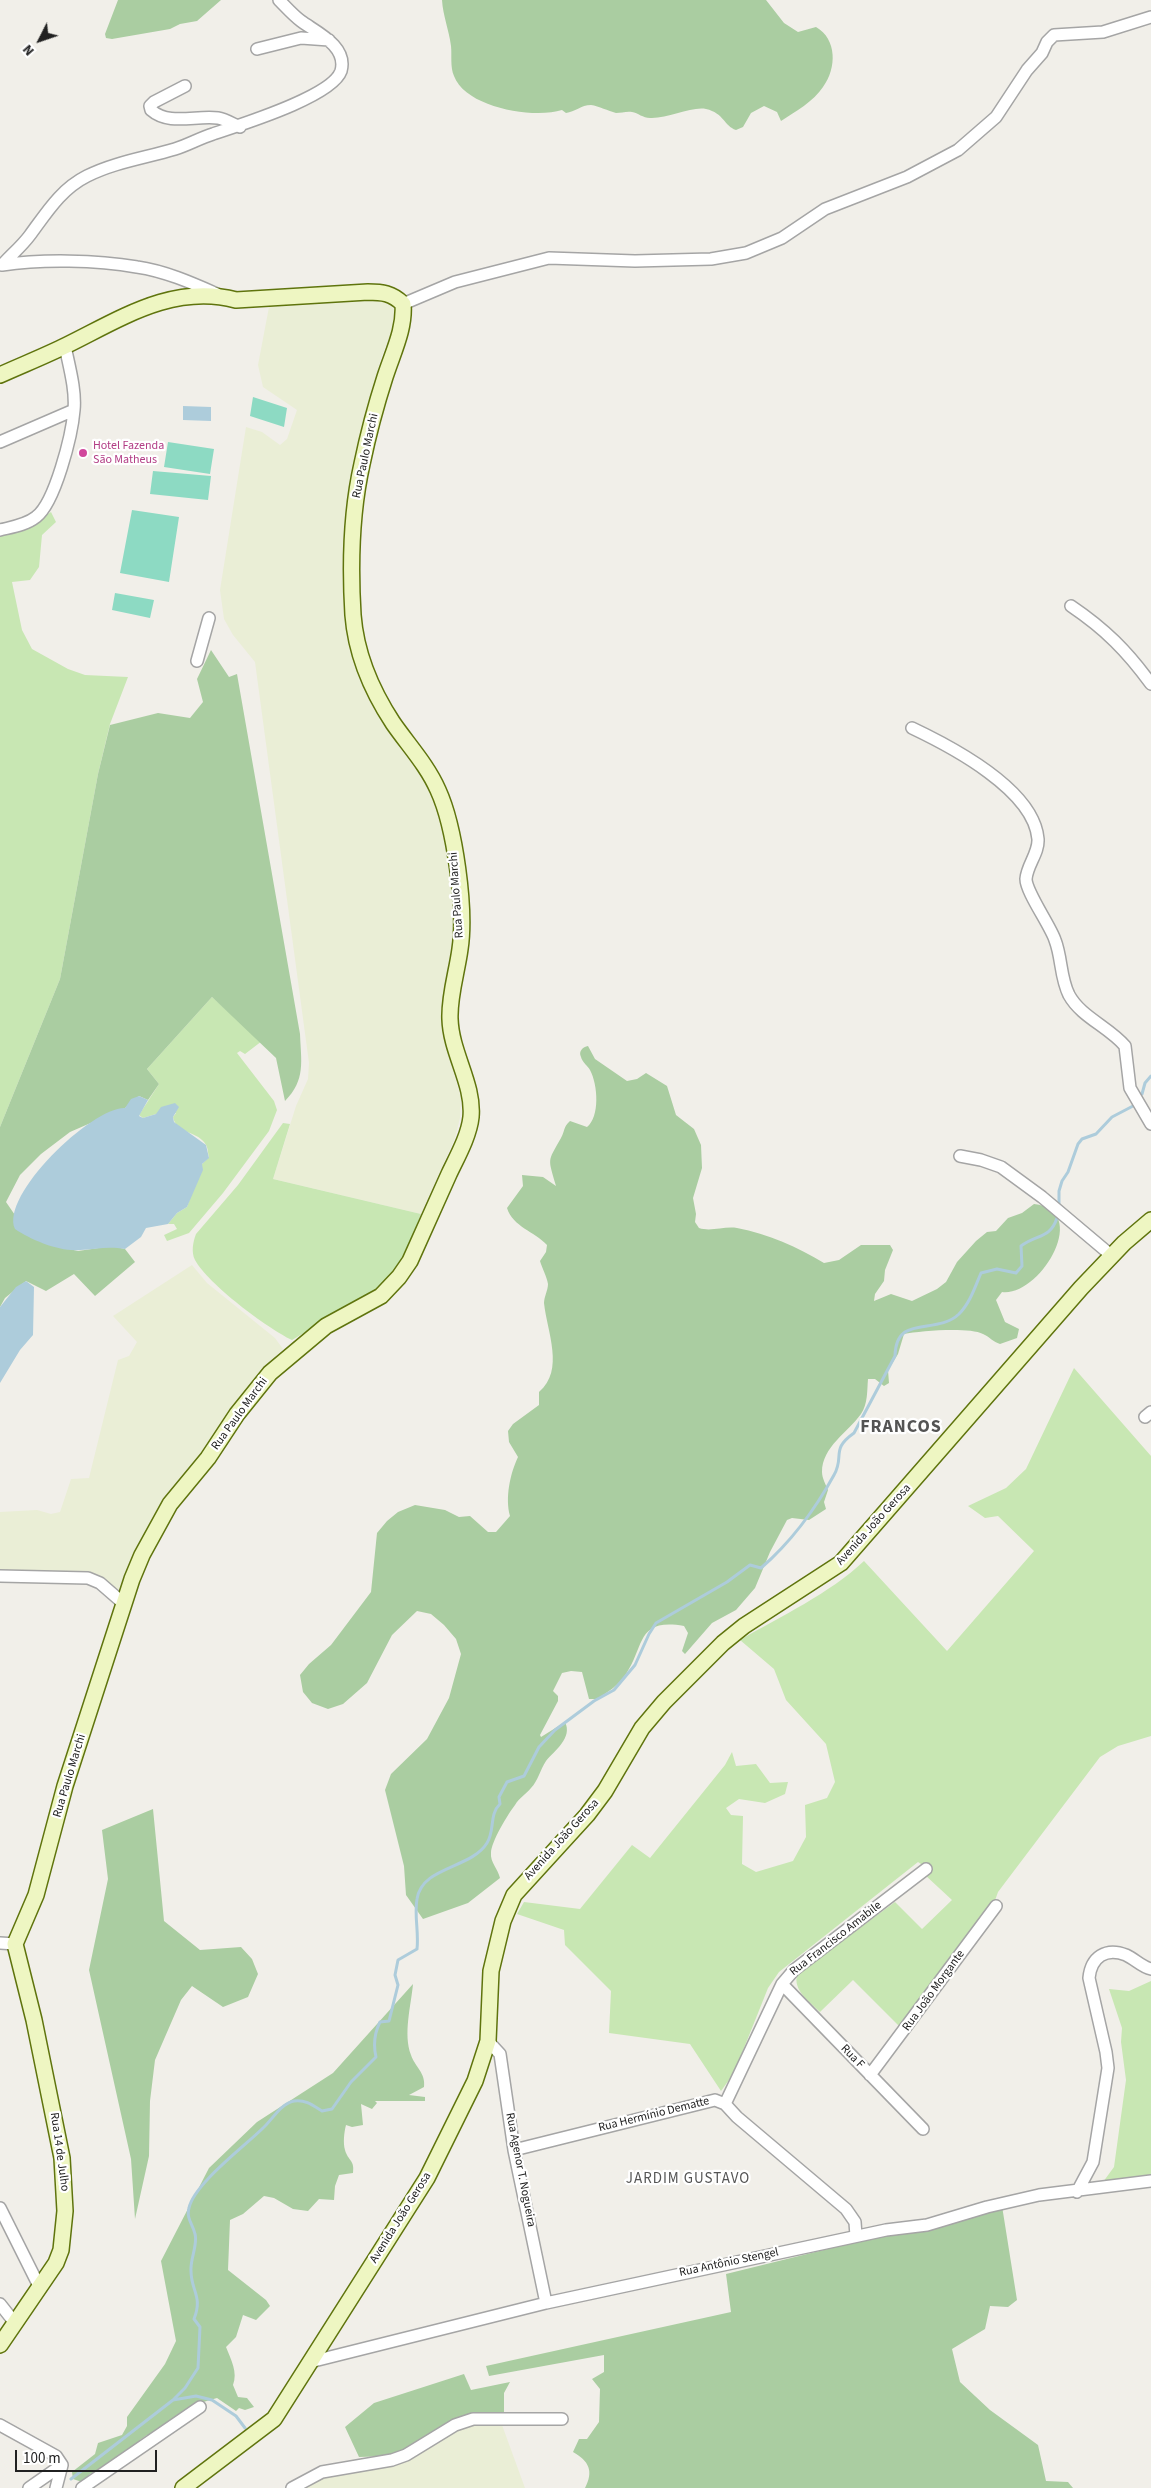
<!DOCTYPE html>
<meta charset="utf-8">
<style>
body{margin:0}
#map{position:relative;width:1151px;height:2488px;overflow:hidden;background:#f1efe9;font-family:"Source Sans 3",sans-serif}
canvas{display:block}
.north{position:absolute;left:15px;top:15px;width:50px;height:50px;-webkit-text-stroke:4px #fff;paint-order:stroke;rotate:229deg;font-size:14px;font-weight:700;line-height:20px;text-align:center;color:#212121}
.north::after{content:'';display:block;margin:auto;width:18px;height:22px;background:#212121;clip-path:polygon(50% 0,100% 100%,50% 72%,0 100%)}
.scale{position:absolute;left:15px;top:2450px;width:142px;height:22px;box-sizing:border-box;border:2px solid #212121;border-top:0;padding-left:6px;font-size:15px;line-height:18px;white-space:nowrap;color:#212121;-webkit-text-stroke:4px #fff;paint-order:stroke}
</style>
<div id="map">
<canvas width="1151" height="2488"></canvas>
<div class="north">N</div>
<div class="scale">100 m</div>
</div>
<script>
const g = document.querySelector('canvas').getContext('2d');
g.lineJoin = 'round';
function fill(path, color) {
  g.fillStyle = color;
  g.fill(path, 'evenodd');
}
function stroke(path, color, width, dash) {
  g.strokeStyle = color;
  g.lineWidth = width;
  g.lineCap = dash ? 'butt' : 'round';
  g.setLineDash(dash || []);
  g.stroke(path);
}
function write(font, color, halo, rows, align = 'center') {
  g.font = font + ' "Source Sans 3",sans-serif';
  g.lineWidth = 4.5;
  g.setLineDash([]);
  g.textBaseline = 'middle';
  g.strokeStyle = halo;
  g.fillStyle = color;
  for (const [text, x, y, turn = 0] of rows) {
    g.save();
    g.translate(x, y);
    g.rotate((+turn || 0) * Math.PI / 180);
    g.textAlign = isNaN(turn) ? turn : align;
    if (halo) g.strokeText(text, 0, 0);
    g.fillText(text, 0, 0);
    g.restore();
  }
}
fill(new Path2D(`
 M364,297L388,300L397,309V318L381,358L355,462L348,502L344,571L345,623L350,650L370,693L416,762L429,788L442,828L451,874L454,940L443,1011V1034L461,1098L460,1118L455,1138L421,1214L273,1179L296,1106L308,1079L309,1063L255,662L233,635L224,619L220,590L246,427L262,432L280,445L287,439L297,410L263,387L258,365L269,307Z
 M192,1265L207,1283L275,1338L283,1349L250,1383L150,1525L124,1585L118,1590L85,1572H0V1512L37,1510L51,1514L60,1512L71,1479L89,1478L118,1360L129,1356L137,1342L113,1316Z
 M471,2424L502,2425L525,2488H304L329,2475L388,2467L405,2461L453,2431Z`), '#eaeed6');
fill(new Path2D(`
 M51,512L56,522L42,535L39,567L30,580L12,582L22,630L32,649L68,669L85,675L128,677L110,724L98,774L60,979L0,1127V536L27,529Z
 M212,997L262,1041L245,1054L240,1051L237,1053L274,1101L277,1110L269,1131L223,1193L189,1233L167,1241L164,1235L177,1229L174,1224H168L177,1213L187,1207L202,1164L209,1157C208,1154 208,1148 206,1145C199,1131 176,1134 173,1117L176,1113L156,1114L143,1118L139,1115L159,1084L147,1069Z
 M283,1123L290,1124L273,1179L421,1214C410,1242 400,1268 377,1289L292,1340C267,1328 208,1284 195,1260C191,1252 193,1242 196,1234L238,1185Z
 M1074,1368L1151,1456V1736L1118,1746L1100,1757L998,1892L993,1906L900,2027L853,1980L820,2012C809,2001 793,1991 797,1974L895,1902L922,1929L952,1900L925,1875L930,1870L918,1862L779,1972L768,1988L734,2073L721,2091L690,2044L609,2033L611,1991L565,1945L564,1930L517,1914L524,1902L580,1909L632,1845L650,1858L725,1765L732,1752L736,1766L756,1764L770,1783L788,1782L785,1794L765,1803L739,1799L726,1808L731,1815L743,1816L742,1864L756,1872L793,1861L806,1837L805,1805L827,1798L835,1782L826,1744L786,1700L774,1669L740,1640C781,1616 829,1594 864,1561L947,1651L1034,1551L998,1516L985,1518L968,1506L1006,1488L1026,1469Z
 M1151,1981V2177L1103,2182L1114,2167L1126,2080L1121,2042L1122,2028L1109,1989L1129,1991Z`), '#c8e7b3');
fill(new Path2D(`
 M118,0H221L197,21L180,24L170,29L112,39L106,38L105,34Z
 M442,0H766L784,23L798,32L816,27C837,39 837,68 823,87C814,101 795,112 781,121L777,112L764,106L751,113L743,127L736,130C724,126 724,113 706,109C692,106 667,119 650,118C643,118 638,113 632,112C627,111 621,113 616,113C608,111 599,106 591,105C581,105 575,112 566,113L562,110C534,119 466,108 454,76C450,67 452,55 451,46C449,30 443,16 442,0Z
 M211,650L229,677L237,674L300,1034C301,1061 306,1080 285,1101L276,1058L212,997L147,1069L159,1084L148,1100L139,1096L125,1108L70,1132L41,1154L20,1175L6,1202L30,1237L56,1246L78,1251L112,1246L125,1249L135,1262L95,1296L74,1274L46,1291L26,1281L5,1298L0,1307V1127L60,979L98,774L110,725L158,713L190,718L203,702L197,679Z
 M588,1046L595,1059L627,1081L637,1079L646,1073L667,1086L676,1115L694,1129L701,1145L702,1168L693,1198L696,1214L695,1222L699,1228C711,1232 724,1226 737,1228C768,1234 798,1247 824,1263L839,1260L861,1245H890L893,1250L885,1270L884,1281L875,1294L874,1301L891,1294L912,1301L937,1289L946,1282L957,1262L976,1241L987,1232L996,1231L1008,1218L1022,1213L1034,1204C1092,1210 1040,1297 1002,1292L996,1300L1005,1322L1019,1329L1017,1338L1000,1344C993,1342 990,1337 983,1334C969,1327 920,1331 904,1334L898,1354L888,1370L889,1383L884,1386L875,1379H868C867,1390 868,1404 861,1414C848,1432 822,1447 822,1472C822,1478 826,1485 828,1490L824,1502L826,1509L809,1520L792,1518L787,1520L770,1552L755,1588L736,1610L712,1623L685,1654L682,1651L688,1633L684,1626C636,1618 645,1646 626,1674C620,1684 606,1694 596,1699H589L582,1672L571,1671L562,1673L553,1691L558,1696V1701L540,1735L541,1737L565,1722C573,1738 554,1751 546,1761C540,1770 538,1781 531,1788C526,1794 519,1798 515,1805C508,1814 491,1842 491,1853C490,1862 498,1869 500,1878L468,1903L423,1919L406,1895L404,1866L385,1790L391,1774L427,1739L449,1698L461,1654L456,1639L444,1625L431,1614L417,1611L392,1635L367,1683L343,1704L328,1709L312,1703L303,1692L300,1675L309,1664L331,1645L371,1592L377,1533L387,1521L398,1512L415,1505L445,1510L459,1517L470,1516L488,1532H496L510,1516C505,1498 510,1474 518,1457L509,1442L508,1431L513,1424L539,1405V1392C565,1370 547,1332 544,1303C544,1297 548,1290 548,1284C547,1277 542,1268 540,1261L546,1252L547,1245C534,1231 513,1227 507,1208L523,1186L522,1175L543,1177L556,1186C548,1157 547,1163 561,1138C565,1131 563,1127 570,1121L587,1127C600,1117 598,1085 590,1070C588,1066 582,1062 581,1057C578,1051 583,1047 588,1046Z
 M153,1809L164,1921L200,1950L241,1947L252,1959L258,1974L248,1997L223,2007L192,1986L181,2000L155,2060L150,2101L149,2156L135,2219L131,2159L89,1970L108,1879L102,1830Z
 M413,1984C411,2006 403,2034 411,2055C415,2067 426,2073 424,2087L409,2095L425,2097V2101H375L377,2103L372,2109L361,2104L363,2125L352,2127L346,2125C344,2133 343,2143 345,2150C348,2161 355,2160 353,2173L339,2175L335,2186L334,2200L319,2199L308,2211L293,2209L274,2198L264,2196L243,2214L230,2220L228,2270L266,2300L270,2306L256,2320L243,2315L236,2337L226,2347C231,2360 238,2372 233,2385L238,2397L247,2398L254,2407L245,2410L239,2408L236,2411L217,2398L200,2403L152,2436L147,2435L140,2440V2443L121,2458L112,2460L110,2464L90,2474L82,2482L73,2479L72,2472L95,2454L98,2443L122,2435L127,2426V2417L165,2364L176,2341L161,2261L209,2168L257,2122L333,2073Z
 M1002,2206L1017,2300L1008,2307L990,2306L985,2329L952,2349L960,2382L990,2410L1038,2445L1046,2481L1068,2482L1073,2488H585C594,2471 589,2461 573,2452L579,2439H587L599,2422L600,2389L592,2379L604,2372V2355L489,2376L486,2366L731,2312L726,2274Z
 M464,2374L471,2390L510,2382L504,2393V2415L473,2416L391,2456L359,2457L345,2427L374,2403Z`), '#aacda1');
fill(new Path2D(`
 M253,397L287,408L284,427L250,416Z
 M168,442L214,449L210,474L164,467Z
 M153,471L211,476L208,500L150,494Z
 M132,510L179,517L169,582L120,573Z
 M115,593L154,600L150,618L112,610Z`), '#8ddac3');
fill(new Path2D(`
 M183,406L211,407V421L183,420Z
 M139,1096L148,1100L139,1116L143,1118L156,1114L161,1107L175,1103L179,1107L173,1117L174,1122L206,1145L209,1158L202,1164L203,1170L187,1207L177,1213L168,1224L146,1228L141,1237L125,1249C109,1246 96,1249 80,1250C60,1252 31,1240 15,1229C0,1195 92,1107 125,1108L131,1099Z
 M26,1281L34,1287L33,1335L20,1350L0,1383V1307L16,1287Z`), '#adccdb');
stroke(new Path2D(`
 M1142,1094L1145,1083L1151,1076
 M1059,1205V1191L1062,1181L1068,1172L1078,1144L1082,1139L1096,1134L1112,1117L1133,1106
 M173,2400L185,2388L198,2368L200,2327L194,2319C203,2296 191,2291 191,2271C190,2259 198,2245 195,2234C193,2224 186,2219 189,2208C194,2184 245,2146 263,2128C273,2119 280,2104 294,2101C305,2099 314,2106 322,2111L332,2109L351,2082L376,2057C373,2044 374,2034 380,2022L389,2021L398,1985L395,1975L398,1960L417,1949C419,1932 414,1915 417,1899C422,1866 471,1869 487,1843C495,1831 489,1814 500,1804L499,1797L507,1782L524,1776L539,1747L555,1730L594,1701L614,1690L635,1665L649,1634L656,1623L727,1582L750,1565L761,1568C790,1543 816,1508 834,1475C845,1456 830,1450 854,1433L895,1356C896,1313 936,1336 959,1314C970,1303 975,1287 981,1273L997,1269L1016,1273L1022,1266L1021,1246C1037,1234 1050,1239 1057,1218
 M71,2479L173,2400L196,2396L212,2400L236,2416L245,2428`), '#adccdb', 3);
const street = new Path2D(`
 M257,49L301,38L329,40
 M185,86L154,102L150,106L151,110C169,126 196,115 218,118C225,119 233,124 240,127
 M217,294C192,283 165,271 137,267C96,260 42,259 2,265C11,255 22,246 30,235C47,212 61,189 87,176C115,162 145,158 175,149C188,145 200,138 213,134C239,125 332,97 341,71C348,46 316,32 301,21C293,15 286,7 279,0
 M403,304L455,282L549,258L635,261L711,259L746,253L782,238L825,209L907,177L958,150L996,117L1027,70L1042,53L1047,42L1054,35L1103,32L1151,17
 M0,442L74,410
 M0,530C12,527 26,525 36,517C55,503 72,435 74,410C76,390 69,366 65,346
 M1071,606C1105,629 1127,651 1151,684
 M197,661L209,618
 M912,728C952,747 1034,790 1038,839C1039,853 1027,865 1026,879C1026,892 1050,925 1055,940C1062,958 1060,977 1069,995C1081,1017 1109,1027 1125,1046L1130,1088L1151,1124
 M960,1156L981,1160L1001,1167L1042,1197L1112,1256
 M1145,1417L1151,1412
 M0,1576L88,1578L100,1583L123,1603
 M0,1943L15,1944
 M782,1984L923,2129
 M488,2041L500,2054L514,2150L546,2303
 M870,2075L996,1906
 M725,2104L782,1984L794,1970L926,1869
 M514,2150L715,2100L725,2104L737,2117L846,2209L855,2222L856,2236
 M1077,2192L1093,2162L1108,2068L1106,2052L1089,1978C1091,1957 1106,1947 1126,1955C1135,1959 1142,1967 1151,1969
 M0,2208L39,2286
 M0,2304L15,2323
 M310,2362L546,2303L886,2230L927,2225L987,2207L1039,2195L1151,2181
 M0,2425L56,2456L62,2465
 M29,2488L62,2465
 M56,2488L62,2465
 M82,2488L200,2407
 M292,2488L322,2472L392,2460L406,2455L455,2425L473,2419H562`);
const secondary = new Path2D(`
 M0,375C22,365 45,356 67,345C120,319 174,283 236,300L368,292C382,292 392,293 403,304C405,329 393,352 385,377C376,405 368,435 362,464C351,513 350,566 353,615C356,654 372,691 393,723C409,746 427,765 438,790C455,827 466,909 460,949C457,972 449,996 450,1019C451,1053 474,1084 471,1117C469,1136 457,1157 449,1174C436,1203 423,1232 410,1261L399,1277L381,1296L326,1326L270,1373L237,1414L208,1458L170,1504L142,1555L132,1579L65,1786L36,1895L15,1944L34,2020L62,2158L65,2211L61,2250L56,2263L0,2345
 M183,2488L274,2419L427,2178L475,2081L488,2041L491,1971L503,1921L514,1895L587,1815L605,1791L642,1728L664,1702L723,1643L744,1626L841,1563L1081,1288L1124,1243L1151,1220`);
stroke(street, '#a5a5a5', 14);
stroke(secondary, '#5f740d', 18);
stroke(street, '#fff', 11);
stroke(secondary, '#eef6c2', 15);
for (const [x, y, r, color] of [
 [83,453,5,"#d1479c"]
]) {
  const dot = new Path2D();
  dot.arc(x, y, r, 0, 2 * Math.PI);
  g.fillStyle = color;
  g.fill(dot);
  stroke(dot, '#fff', 2);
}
write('12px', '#b23c85', '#fff', [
 ["Hotel Fazenda",93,446],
 ["São Matheus",93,460]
], 'left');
write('12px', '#212121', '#fff', [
 ["Rua Paulo Marchi",366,456,-78],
 ["Rua Paulo Marchi",457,895,-94],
 ["Rua Paulo Marchi",240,1414,-54],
 ["Avenida João Gerosa",874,1525,-48],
 ["Rua Paulo Marchi",70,1776,-73],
 ["Avenida João Gerosa",562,1840,-48],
 ["Rua Francisco Amabile",836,1939,-38],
 ["Rua João Morgante",934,1991,-54],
 ["Rua F",852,2057,46],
 ["Rua Hermínio Dematte",654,2115,-14],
 ["Rua 14 de Julho",59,2152,82],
 ["Rua Agenor T. Nogueira",520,2170,79],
 ["Avenida João Gerosa",401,2218,-58],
 ["Rua Antônio Stengel",729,2263,-12]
]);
g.letterSpacing = '1px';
write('15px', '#545454', '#fff', [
 ["JARDIM GUSTAVO",688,2180]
]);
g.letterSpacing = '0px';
g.letterSpacing = '1px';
write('bold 18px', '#545454', '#fff', [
 ["FRANCOS",901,1428]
]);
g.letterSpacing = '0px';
</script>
